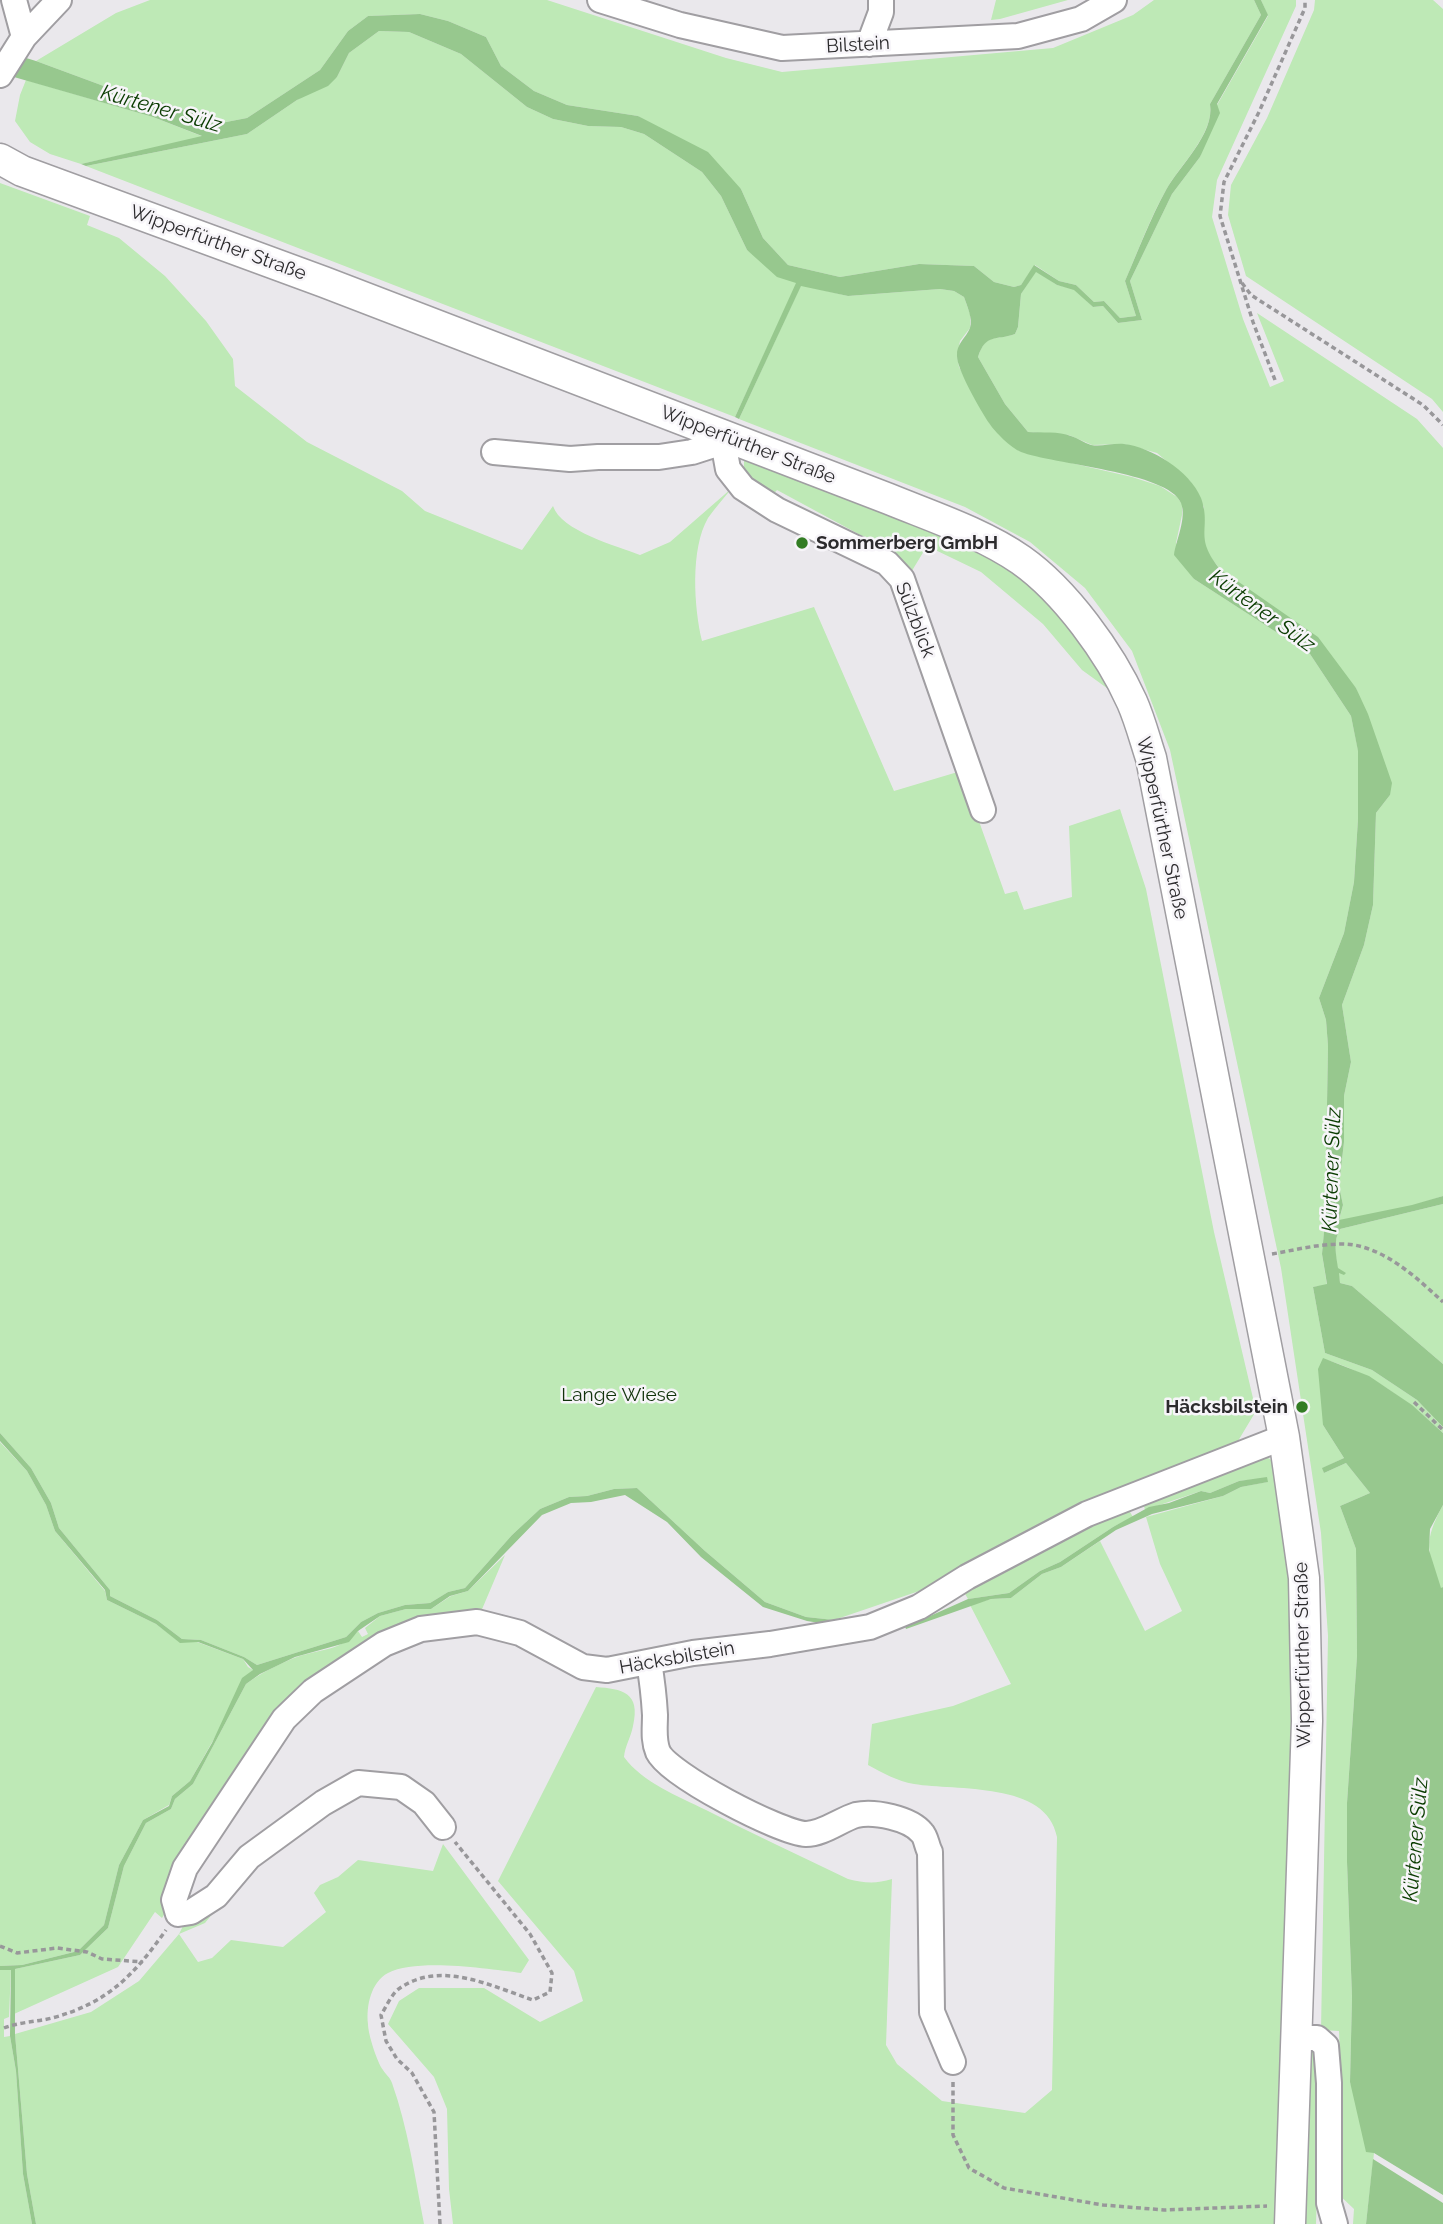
<!DOCTYPE html>
<meta charset="utf-8">
<style>
body{margin:0}
canvas{display:block;background:#eae8ec}
</style>
<canvas width="1443" height="2224"></canvas>
<script>
const g = document.querySelector('canvas').getContext('2d');
g.lineJoin = 'round';
function fill(path, color) {
  g.fillStyle = color;
  g.fill(path, 'evenodd');
}
function stroke(path, color, width, dash) {
  g.strokeStyle = color;
  g.lineWidth = width;
  g.lineCap = dash ? 'butt' : 'round';
  g.setLineDash(dash || []);
  g.stroke(path);
}
function write(font, color, halo, rows, align = 'center') {
  g.font = font + ' Raleway,sans-serif';
  g.lineWidth = 5;
  g.setLineDash([]);
  g.textBaseline = 'middle';
  g.strokeStyle = halo;
  g.fillStyle = color;
  for (const [text, x, y, turn = 0] of rows) {
    g.save();
    g.translate(x, y);
    g.rotate((+turn || 0) * Math.PI / 180);
    g.textAlign = isNaN(turn) ? turn : align;
    if (halo) g.strokeText(text, 0, 0);
    g.fillText(text, 0, 0);
    g.restore();
  }
}
fill(new Path2D(`
 M150,0H547L726,58L782,72L1053,48L1133,15L1154,0H1254L1261,15L1210,104C1215,133 1179,166 1166,190C1150,218 1138,251 1125,281L1136,316L1120,318L1104,301L1094,302L1076,285L1059,281L1035,265L1021,285L1014,287L994,282L974,266L919,264L840,277L788,265L763,238L741,189L638,116L567,105L534,91L501,66L486,37L448,21L420,14L368,16L348,31L320,70L247,118L221,123L156,100L128,95L36,61L116,13Z
 M996,0H1068L1000,19L991,20Z
 M1261,0H1296V6L1217,180L1212,217L1243,319L1270,387L1284,381L1257,313L1417,419L1443,448V1196L1412,1206L1339,1221L1343,1205L1339,1186L1344,1142V1096L1351,1062L1342,1005L1364,945L1373,905L1376,813L1390,795L1356,688L1220,569L1208,554L1204,542V507L1190,481L1157,453L1124,444L1092,445L1069,435L1028,432L1005,404L978,357C986,332 995,341 1015,334L1018,327L1021,294L1036,271L1057,285L1074,289L1093,307L1103,306L1118,323L1142,320L1130,281L1172,194L1200,157L1217,105L1268,16Z
 M1315,0H1433L1443,9V412L1432,399L1246,276L1228,215L1231,185L1267,118L1314,10Z
 M379,31L409,32L461,54L527,107L553,119L588,126L621,127L644,134L702,172L721,196L747,250L797,283L735,417L86,166L247,134L297,100L337,77L349,53Z
 M26,80L153,117L204,137L81,164L50,154L30,142L15,121L20,95Z
 M0,183L90,216L87,225L119,238L165,276L206,321L233,359L235,386L307,442L402,491L425,511L522,550L553,506C561,531 617,546 640,555L670,542L732,488C724,498 715,508 708,518C690,549 694,608 702,641L814,607L894,791L961,771L1005,894L1017,891L1024,910L1072,897L1069,826L1120,809L1146,889L1214,1232L1256,1411L1238,1441L1084,1503L1002,1544L928,1588L834,1620L806,1617L765,1602L705,1551L637,1488L614,1489L587,1496L569,1497L540,1509L512,1535L465,1588L448,1592L430,1603L405,1605L378,1613L361,1622L346,1637L257,1665L244,1657L201,1640L182,1639L157,1620L110,1596V1590L59,1528L51,1503L31,1468L0,1433Z
 M801,285L848,296L940,289L954,291L964,297L970,314V328L960,341L957,356L959,367L990,424L1019,451L1132,477L1160,486L1177,497L1182,504V515L1176,543L1194,579L1310,654L1351,716L1358,750V819L1354,882L1344,933L1319,998L1326,1020L1328,1046L1325,1220L1322,1254L1327,1285L1313,1287L1325,1353L1372,1370L1417,1400L1443,1427V1433C1407,1400 1370,1372 1323,1359V1425L1344,1458L1323,1468L1324,1473L1346,1463L1370,1493L1340,1506L1356,1549L1357,1656L1347,1803V1862L1352,1997L1350,2082L1374,2153L1366,2224H1353L1354,2209L1334,2190L1341,2082L1339,2031L1321,2030L1328,1636L1321,1533L1281,1268L1170,750L1132,651L1085,588L1030,542L965,507L739,419Z
 M744,460L945,532L1003,564L1054,606L1095,658L1111,691L1082,670L1043,624L981,572L927,546L910,574L877,544L777,490L769,499L744,476Z
 M1443,1204V1364L1352,1286L1340,1283C1338,1266 1331,1244 1340,1229Z
 M0,1442L27,1471L46,1505L55,1531L105,1591L107,1600L156,1624L180,1642H197L243,1659L248,1667L253,1670L190,1781L172,1796L169,1805L143,1820L119,1865L104,1925L78,1951L22,1965L0,1966Z
 M1263,1455L1270,1459L1281,1471L1296,1646L1276,2224H453L449,2189L447,2109L434,2077L388,2024L399,2001L419,1988H484L540,2022L583,2001L574,1971L498,1881L596,1687C622,1689 641,1692 633,1726C631,1737 625,1746 624,1757C643,1783 678,1796 706,1810C753,1834 801,1856 848,1879C864,1883 876,1884 892,1879L886,2045L897,2064L942,2101L1025,2113L1052,2090L1057,1837C1047,1781 956,1791 914,1784C897,1781 883,1773 868,1765L872,1724L953,1706L1011,1684L970,1605L991,1599L1011,1598L1042,1574L1061,1567L1100,1541L1145,1631L1182,1611L1160,1564L1146,1517L1223,1496L1241,1487L1267,1482V1478L1239,1481L1210,1493L1201,1491L1145,1510L1144,1506L1148,1501Z
 M1443,1505V1587L1441,1589C1427,1551 1423,1542 1443,1505Z
 M1125,1510L1130,1512L1133,1517L1113,1527L1060,1562L1040,1571L1009,1593L968,1599L964,1592L1093,1524Z
 M505,1555L480,1614L445,1615L393,1627L313,1680L166,1900L165,1913L162,1918L155,1912L118,1967L14,2014L15,1969L80,1955L108,1928L124,1866L146,1823L171,1809L175,1799L193,1784L246,1684C261,1673 277,1665 294,1658C318,1649 342,1651 358,1631L362,1637L368,1634L365,1628L380,1616L406,1609H431L451,1596L468,1591Z
 M443,1844L529,1960L521,1973C488,1969 417,1958 388,1973C371,1982 366,2006 368,2024C368,2034 377,2062 383,2070C386,2075 390,2077 392,2083C408,2128 415,2177 424,2224H36L27,2174L15,2034L91,2012L139,1981L179,1934L184,1924L226,1897L205,1923L179,1934L198,1962L212,1958L231,1940L283,1947L326,1912L314,1893L320,1885L338,1877L358,1860L433,1871Z
 M11,1969L9,2017L4,2019V2037L10,2036L16,2071L23,2174L32,2224H0V1970Z
 M1309,2047L1321,2055L1316,2224H1299Z`), '#bee9b6');
fill(new Path2D(`
 M1254,0H1261L1268,15L1217,104L1220,113L1200,157L1172,194L1130,281L1142,320L1118,323L1103,306L1093,307L1074,290L1057,285L1036,272L1021,294L1018,327L1015,334C995,341 986,333 978,357L1005,404L1028,432C1041,433 1059,431 1071,436C1078,438 1084,443 1091,445C1101,447 1113,443 1124,444C1151,447 1190,471 1201,498C1212,529 1193,536 1220,569L1318,637L1356,688L1368,714L1392,783L1390,795L1376,813L1373,905L1364,945L1342,1005L1351,1062L1344,1096V1142L1339,1186L1343,1205L1339,1220L1412,1205L1443,1196V1204L1340,1229C1333,1241 1336,1255 1338,1268L1346,1273L1344,1275L1339,1273L1340,1283L1352,1286L1443,1364V1427L1417,1400L1372,1370L1325,1353L1313,1287L1327,1284L1322,1254L1325,1220L1328,1046L1326,1020L1319,998L1344,933L1354,882L1358,819V751L1351,716L1310,654L1194,579L1174,555C1176,540 1187,518 1181,503C1169,472 1051,464 1021,452C1011,448 995,432 989,423C981,411 957,370 957,356C956,344 966,338 970,328C973,318 967,306 964,297L954,291L940,289L848,296L801,286L739,419L735,417L796,283L777,277L747,250L721,196L702,172L644,134L621,127L588,126L553,119L527,107L461,54L409,32L379,31L349,53L337,77L328,86L297,100L247,134L86,166L81,164L202,136L153,117L0,73V50L36,61L128,95L156,100L221,123L247,118L320,70L348,31L368,16L420,14L448,21L486,37L501,66L534,91L567,105L638,116L708,152L741,189L763,238L788,265L840,277L919,264L974,266L994,282L1014,287L1021,285L1034,265L1059,281L1076,285L1094,302L1104,301L1120,318L1136,316L1125,281C1138,251 1150,219 1166,190C1179,166 1215,134 1210,104L1261,15Z
 M1323,1358L1369,1376L1412,1405L1443,1433V1505L1430,1529L1429,1550L1441,1588L1443,1587V2195L1374,2153L1366,2152L1350,2082L1352,1997L1347,1862V1803L1357,1656L1356,1549L1340,1506L1370,1493L1346,1463L1324,1473L1322,1468L1344,1458L1323,1425L1318,1369Z
 M0,1433L31,1468L51,1503L59,1528L110,1590V1596L157,1620L182,1639L201,1640L244,1657L257,1665L346,1637L361,1622L378,1613L405,1605L430,1603L448,1592L465,1588L512,1535L540,1509L569,1497L587,1496L614,1489L637,1488L705,1551L765,1602L806,1617L834,1620L826,1624L807,1621L763,1607L701,1557L667,1522L625,1495L591,1502L571,1503L542,1515L468,1591L450,1596L431,1609H406L380,1616L358,1631L349,1642L295,1657L260,1674L246,1684L193,1784L175,1799L171,1809L146,1823L124,1866L108,1928L80,1955L15,1969V2034L27,2174L36,2224H32L23,2174L16,2071L10,2036L11,1970H0V1966L22,1965L78,1951L104,1925L119,1865L143,1820L169,1806L172,1796L190,1781L212,1743L242,1678L253,1670L243,1659L198,1642L180,1643L156,1624L107,1600L105,1590L55,1531L46,1505L27,1471L0,1441Z
 M1267,1477L1268,1482L1241,1487L1223,1496L1152,1514L1116,1530L1061,1567L1042,1574L1011,1598L991,1599L906,1629L904,1624L930,1616L968,1599L1009,1593L1040,1571L1060,1562L1113,1527L1149,1507L1169,1503L1201,1491L1210,1493L1239,1481Z
 M1373,2159L1443,2203V2224H1366Z`), '#97c88e');
const minor = new Path2D(`
 M14,0L24,37
 M600,0L680,25L782,48L1018,36L1081,19L1114,0
 M869,44L881,12V0
 M0,75L24,37L59,0
 M722,436L728,469L743,488L777,510L887,563L902,579L983,810
 M494,452L570,459L598,457H659L692,452L723,442
 M649,1662C652,1680 654,1697 655,1715C655,1728 653,1740 658,1752C669,1775 780,1833 806,1834C823,1834 840,1820 856,1815C874,1811 910,1818 922,1833C926,1837 927,1847 930,1852L932,2012L953,2062
 M443,1827L424,1803L401,1787L358,1783L323,1803L249,1857L216,1896L191,1912L178,1914L174,1900L185,1868L284,1719L313,1691L384,1644L421,1629L477,1622L520,1633L583,1667L607,1670L693,1653L770,1644L870,1627L919,1607L967,1577L1087,1514L1284,1437
 M1297,2038H1317L1326,2046L1329,2083V2203L1335,2224`);
const major = new Path2D(`
 M0,159L22,171L324,282L889,499C933,517 982,533 1021,560C1065,591 1110,653 1132,702C1140,720 1145,740 1151,758L1284,1437L1304,1578L1307,1721L1290,2224`);
stroke(minor, '#a09ea2', 28);
stroke(major, '#a09ea2', 33);
stroke(new Path2D(`
 M1242,283L1251,295L1423,405L1443,425
 M1275,380L1253,322L1220,216L1224,182L1259,112L1305,8V0
 M1272,1254C1295,1250 1318,1244 1342,1244C1381,1244 1416,1277 1443,1302
 M1414,1402L1443,1430
 M0,1946L17,1953L57,1948L87,1952L102,1959L143,1962
 M4,2028C19,2022 36,2022 52,2018C108,2003 134,1975 166,1930
 M953,2082V2135L969,2168L1004,2188L1103,2205L1164,2210L1267,2206
 M440,2224L434,2112L412,2073L397,2059L386,2041L381,2015C386,2007 392,1993 400,1988C441,1960 491,1986 533,2000L550,1992L552,1973L530,1934L455,1842`), '#98979a', 3.5, [5, 3.5]);
stroke(minor, '#fff', 24);
stroke(major, '#fff', 30);
for (const [x, y, r, color] of [
 [802,543,7,"#337d24"],
 [1302,1407,7,"#337d24"]
]) {
  const dot = new Path2D();
  dot.arc(x, y, r, 0, 2 * Math.PI);
  g.fillStyle = color;
  g.fill(dot);
  stroke(dot, '#f7f5f9', 2.5);
}
write('19px', '#2c2b2d', '#f7f5f9', [
 ["Bilstein",858,45,-3],
 ["Wipperfürther Straße",218,243,20],
 ["Wipperfürther Straße",748,445,21],
 ["Sülzblick",915,620,69],
 ["Wipperfürther Straße",1162,828,78],
 ["Wipperfürther Straße",1303,1655,-91],
 ["Häcksbilstein",677,1658,-10]
]);
write('bold 19px', '#2c2b2d', '#f7f5f9', [
 ["Sommerberg GmbH",816,543],
 ["Häcksbilstein",1288,1407,"right"]
], 'left');
write('19px', '#12330c', '#f7f5f9', [
 ["Lange Wiese",619,1395]
]);
write('italic 21px', '#0a3c01', '#f7f5f9', [
 ["Kürtener Sülz",161,109,16],
 ["Kürtener Sülz",1262,611,36],
 ["Kürtener Sülz",1332,1170,-88],
 ["Kürtener Sülz",1416,1840,-85]
]);
</script>
